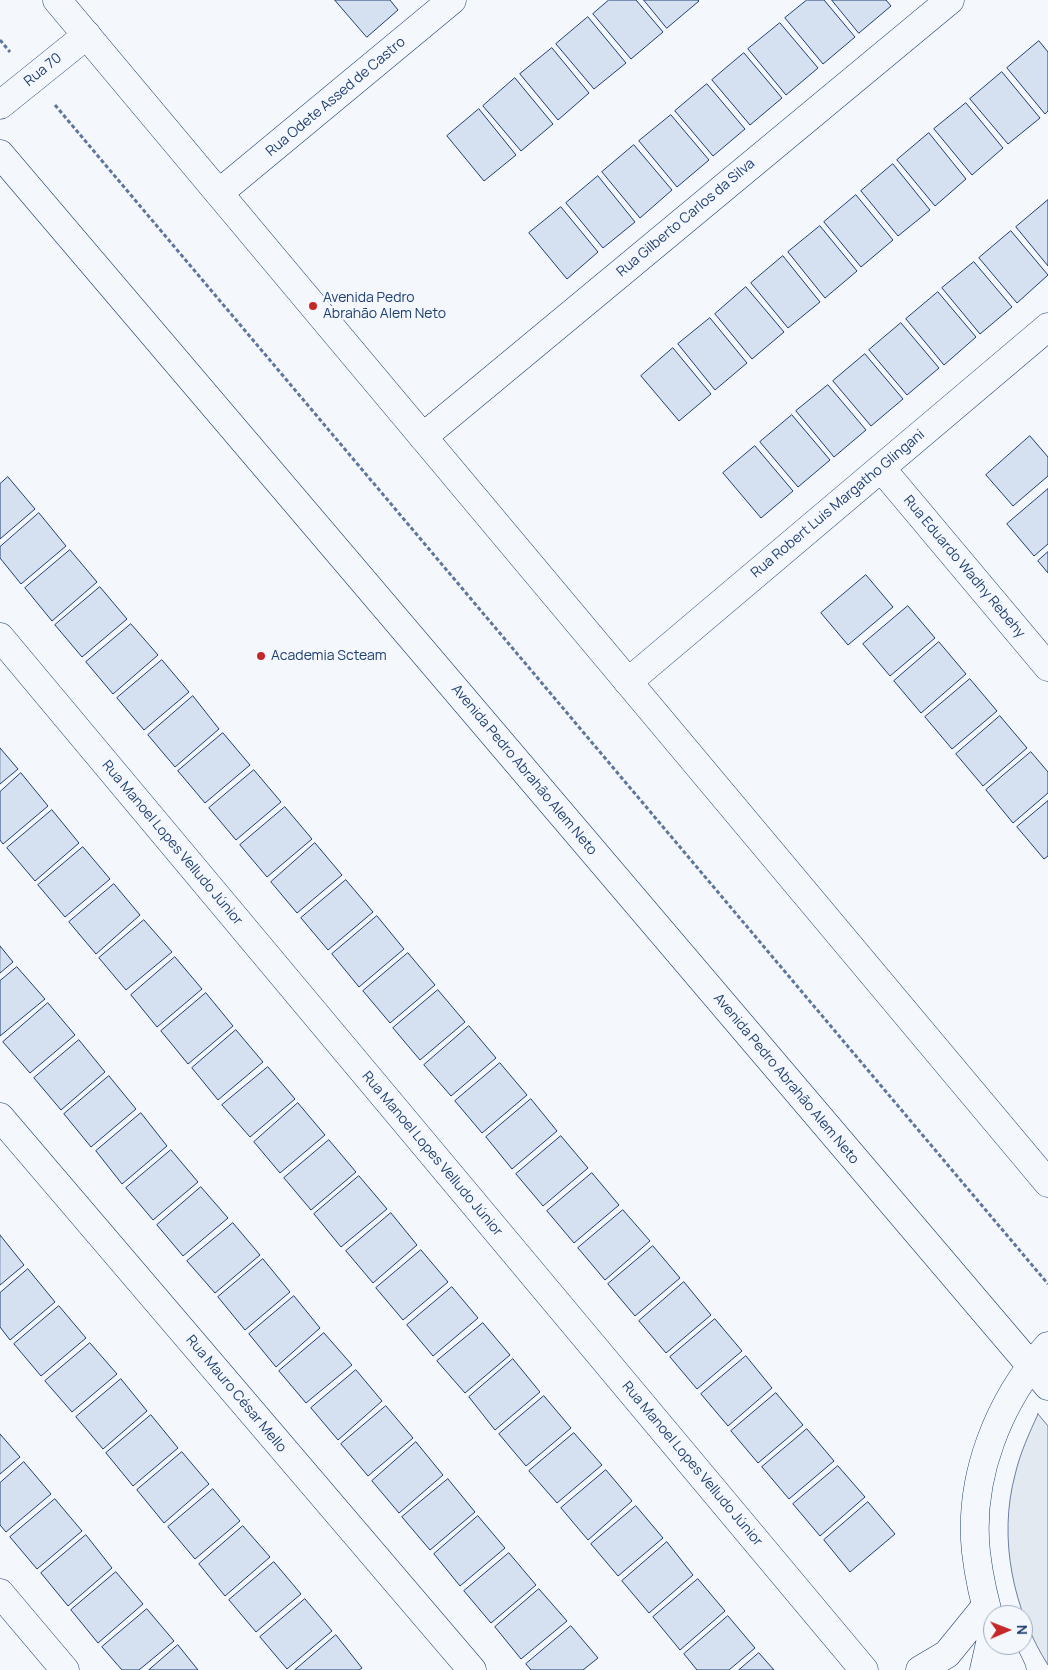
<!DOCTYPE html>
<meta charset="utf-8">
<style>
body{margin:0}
#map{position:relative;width:1048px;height:1670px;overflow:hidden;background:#f4f7fb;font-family:Manrope,sans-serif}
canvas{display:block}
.north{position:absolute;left:983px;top:1605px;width:50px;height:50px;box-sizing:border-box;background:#f4f7fb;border:1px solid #9eadc5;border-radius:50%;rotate:89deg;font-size:14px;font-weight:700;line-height:20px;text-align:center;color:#1d3f73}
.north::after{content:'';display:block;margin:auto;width:18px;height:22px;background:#c62828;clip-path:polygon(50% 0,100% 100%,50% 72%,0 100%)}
</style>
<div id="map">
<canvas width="1048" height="1670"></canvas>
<div class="north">N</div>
</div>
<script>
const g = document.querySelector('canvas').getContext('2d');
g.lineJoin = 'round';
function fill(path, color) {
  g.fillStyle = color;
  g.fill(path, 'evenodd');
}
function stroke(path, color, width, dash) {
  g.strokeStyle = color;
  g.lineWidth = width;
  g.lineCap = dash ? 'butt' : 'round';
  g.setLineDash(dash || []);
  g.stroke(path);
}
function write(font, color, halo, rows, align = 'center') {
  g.font = font + ' Manrope,sans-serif';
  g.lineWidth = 4;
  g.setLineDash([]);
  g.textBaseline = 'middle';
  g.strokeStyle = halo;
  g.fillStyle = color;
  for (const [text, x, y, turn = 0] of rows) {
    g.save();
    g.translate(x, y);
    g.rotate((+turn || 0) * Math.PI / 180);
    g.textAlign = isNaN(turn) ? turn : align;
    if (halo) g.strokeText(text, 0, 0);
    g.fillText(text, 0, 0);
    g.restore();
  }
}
const green = new Path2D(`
 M1038,1414L1048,1426V1665C1013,1610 998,1538 1015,1475C1020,1453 1029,1434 1038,1414Z`);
fill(green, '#e3e9f0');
stroke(green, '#687fa3', 1);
const building = new Path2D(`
 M335,0H390L398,10L367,37Z
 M609,0H636L663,32L631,59L593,14Z
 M644,0H698L699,1L667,28Z
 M807,0H824L855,37L823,64L785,18Z
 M832,0H886L891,6L859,33Z
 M588,17L626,63L594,89L556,44Z
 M780,23L818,68L786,95L748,49Z
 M1039,41L1048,52V111L1045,114L1007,68Z
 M552,48L589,93L558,120L520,74Z
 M744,53L782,98L750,125L712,80Z
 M1002,72L1040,118L1008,144L970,99Z
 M515,78L553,124L521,151L483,106Z
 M707,84L745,129L713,156L675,111Z
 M966,103L1003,148L972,175L934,129Z
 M479,109L516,155L484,181L447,136Z
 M671,115L709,160L677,187L639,141Z
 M929,133L966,179L935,206L897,160Z
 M634,145L672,190L640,218L602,172Z
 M893,164L930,210L898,236L861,191Z
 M598,176L635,222L603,248L566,203Z
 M856,195L893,240L861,267L824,222Z
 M1048,200V266L1016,227Z
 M561,207L598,252L567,279L529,233Z
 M820,226L857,271L825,298L788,252Z
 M1011,231L1048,275L1017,303L979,258Z
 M783,256L820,302L788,328L751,283Z
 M974,262L1012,307L980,334L942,288Z
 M746,287L784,332L752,359L715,314Z
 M938,292L976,337L944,365L906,319Z
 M710,318L747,363L715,390L678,344Z
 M901,323L939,368L907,395L869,350Z
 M673,348L711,394L679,421L641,376Z
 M865,354L903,399L871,426L833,381Z
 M828,385L866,430L834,457L796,411Z
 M792,415L830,460L798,487L760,442Z
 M1030,436L1048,457V476L1013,506L986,475Z
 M755,446L793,491L761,518L723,473Z
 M8,477L35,509L0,539V484Z
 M1048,489V544L1034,556L1007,524Z
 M39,513L66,546L21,584L0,558V547Z
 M70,550L97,582L52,621L25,588Z
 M1048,552V573L1038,561Z
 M866,575L893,607L848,645L821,613Z
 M100,587L127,619L82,657L55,625Z
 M908,606L935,638L890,676L863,644Z
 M131,624L158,655L113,694L86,662Z
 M939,642L966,674L921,713L894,681Z
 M162,660L189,692L144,730L117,698Z
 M970,679L997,711L952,749L925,717Z
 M193,696L219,729L175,767L148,735Z
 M1000,716L1027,748L983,786L956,754Z
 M223,733L250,765L205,803L178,771Z
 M0,748L18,769L0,784Z
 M1031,752L1048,772V793L1013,823L986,790Z
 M254,770L281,802L236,840L209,808Z
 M21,773L48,806L3,844L0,840V792Z
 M1048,801V856L1044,859L1017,827Z
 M285,807L312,839L267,877L240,845Z
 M52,810L79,843L35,881L7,848Z
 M315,843L342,875L297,913L271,882Z
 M83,847L110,879L65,917L38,885Z
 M346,880L373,912L328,950L301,918Z
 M114,884L140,915L96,954L69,922Z
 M377,916L404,949L359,987L332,954Z
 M144,920L172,952L126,990L99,958Z
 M0,946L13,962L0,973Z
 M408,953L435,985L390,1023L363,991Z
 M175,957L202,989L157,1027L131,995Z
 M17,967L45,999L0,1036V981Z
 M438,990L465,1022L420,1060L393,1028Z
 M206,993L233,1026L188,1064L161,1031Z
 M48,1003L75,1035L30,1073L3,1042Z
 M469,1026L496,1058L451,1096L424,1065Z
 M236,1030L263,1062L218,1100L192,1068Z
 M79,1040L105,1072L61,1110L34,1078Z
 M500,1063L527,1095L482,1133L455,1101Z
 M268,1067L295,1099L250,1137L222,1105Z
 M109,1076L136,1109L91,1147L64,1114Z
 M531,1099L557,1131L512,1169L486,1137Z
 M298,1103L325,1135L280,1173L254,1142Z
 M141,1113L167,1146L122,1184L96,1151Z
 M561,1136L588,1168L543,1206L516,1174Z
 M329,1140L356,1172L311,1210L284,1178Z
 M171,1150L198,1182L153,1220L126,1188Z
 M592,1173L619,1205L574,1243L547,1211Z
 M359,1176L387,1209L341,1247L314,1214Z
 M201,1187L228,1218L183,1256L157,1225Z
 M623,1210L650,1241L605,1280L578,1248Z
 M391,1213L417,1245L373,1283L346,1251Z
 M233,1223L260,1255L215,1293L187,1261Z
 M0,1235L24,1265L0,1285Z
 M653,1246L680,1278L635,1316L608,1284Z
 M421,1250L448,1282L403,1320L376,1288Z
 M263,1259L290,1292L245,1330L218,1297Z
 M28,1269L55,1302L10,1340L0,1327V1293Z
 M684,1282L711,1315L666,1353L639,1321Z
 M452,1287L478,1318L433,1356L407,1325Z
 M294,1296L320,1328L276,1367L249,1334Z
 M59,1306L86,1338L41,1376L14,1344Z
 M715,1319L742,1351L697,1389L670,1357Z
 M483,1323L510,1355L465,1393L437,1361Z
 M324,1333L352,1365L306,1403L279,1371Z
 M90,1343L117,1374L72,1412L45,1381Z
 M746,1356L772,1388L728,1426L701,1394Z
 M513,1359L540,1392L495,1430L469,1397Z
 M356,1370L382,1401L338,1440L311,1408Z
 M121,1379L147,1411L103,1449L76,1417Z
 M776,1393L803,1425L758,1463L731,1431Z
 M544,1396L571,1428L526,1466L499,1434Z
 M386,1406L413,1438L368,1476L341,1444Z
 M151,1415L178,1448L133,1486L106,1453Z
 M807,1429L834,1461L789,1499L762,1467Z
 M574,1433L602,1465L557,1503L529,1471Z
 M0,1434L20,1457L0,1474Z
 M416,1442L443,1475L399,1513L372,1481Z
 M182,1452L209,1484L164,1523L137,1490Z
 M24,1462L51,1494L6,1532L0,1525V1483Z
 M838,1466L865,1497L820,1536L793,1504Z
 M606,1470L632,1501L588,1540L561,1508Z
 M448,1479L475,1512L430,1550L402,1517Z
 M213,1489L240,1521L195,1559L168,1527Z
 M55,1499L82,1531L37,1569L10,1537Z
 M868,1502L895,1534L850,1572L824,1540Z
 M636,1506L663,1538L618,1576L591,1544Z
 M478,1516L505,1548L460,1586L434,1554Z
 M243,1526L270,1557L225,1596L199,1564Z
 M86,1535L112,1568L68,1606L41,1573Z
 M667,1542L693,1575L649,1613L622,1581Z
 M509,1553L536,1585L491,1623L464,1591Z
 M274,1562L301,1594L256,1632L229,1600Z
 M116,1572L143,1604L98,1643L71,1610Z
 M698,1579L725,1611L680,1650L653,1617Z
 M539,1589L567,1621L521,1659L495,1627Z
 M305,1599L332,1631L287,1669L260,1637Z
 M147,1609L174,1641L139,1670H122L102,1647Z
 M728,1616L755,1648L729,1670H697L684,1654Z
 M571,1626L598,1658L583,1670H531L526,1664Z
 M336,1635L362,1668L359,1670H295Z
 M178,1645L198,1670H149Z
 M759,1653L774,1670H739Z`);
fill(building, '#d5e0f0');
stroke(building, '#1d3f73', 1);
const street = new Path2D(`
 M0,105L87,35
 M219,193L452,0
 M423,437L950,0
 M881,468L1048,667
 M0,637L864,1670
 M628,682L1048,327
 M0,1117L472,1670
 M0,1593L65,1670
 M993,1630C985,1604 979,1579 976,1552C968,1477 999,1400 1048,1346
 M1000,1645L1012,1670
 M920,1670L947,1654L986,1606
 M984,1670L993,1630`);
const secondary = new Path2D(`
 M57,0L1048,1183
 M0,154L1048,1386`);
stroke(street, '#1d3f73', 29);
stroke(secondary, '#1d3f73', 29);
stroke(new Path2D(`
 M0,40L10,52
 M55,105L1048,1284`), '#5e769c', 3, [4, 2.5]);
stroke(street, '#f4f7fb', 28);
stroke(secondary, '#f4f7fb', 28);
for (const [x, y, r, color] of [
 [313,306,5,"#c62828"],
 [261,656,5,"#c62828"]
]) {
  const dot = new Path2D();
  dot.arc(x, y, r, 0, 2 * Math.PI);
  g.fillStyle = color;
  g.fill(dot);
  stroke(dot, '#f4f7fb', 2);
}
write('14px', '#1d3f73', '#f4f7fb', [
 ["Rua 70",43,70,-39],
 ["Rua Odete Assed de Castro",336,97,-40],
 ["Rua Gilberto Carlos da Silva",686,218,-40],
 ["Rua Robert Luis Margatho Glingani",838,504,-40],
 ["Rua Eduardo Wadhy Rebehy",964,567,50],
 ["Avenida Pedro Abrahão Alem Neto",524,770,50],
 ["Rua Manoel Lopes Velludo Júnior",172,843,50],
 ["Avenida Pedro Abrahão Alem Neto",786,1079,50],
 ["Rua Manoel Lopes Velludo Júnior",432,1154,50],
 ["Rua Mauro César Mello",236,1394,50],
 ["Rua Manoel Lopes Velludo Júnior",692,1464,50]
]);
write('14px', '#1d3f73', '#f4f7fb', [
 ["Avenida Pedro",323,298],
 ["Abrahão Alem Neto",323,314],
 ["Academia Scteam",271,656]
], 'left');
</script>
